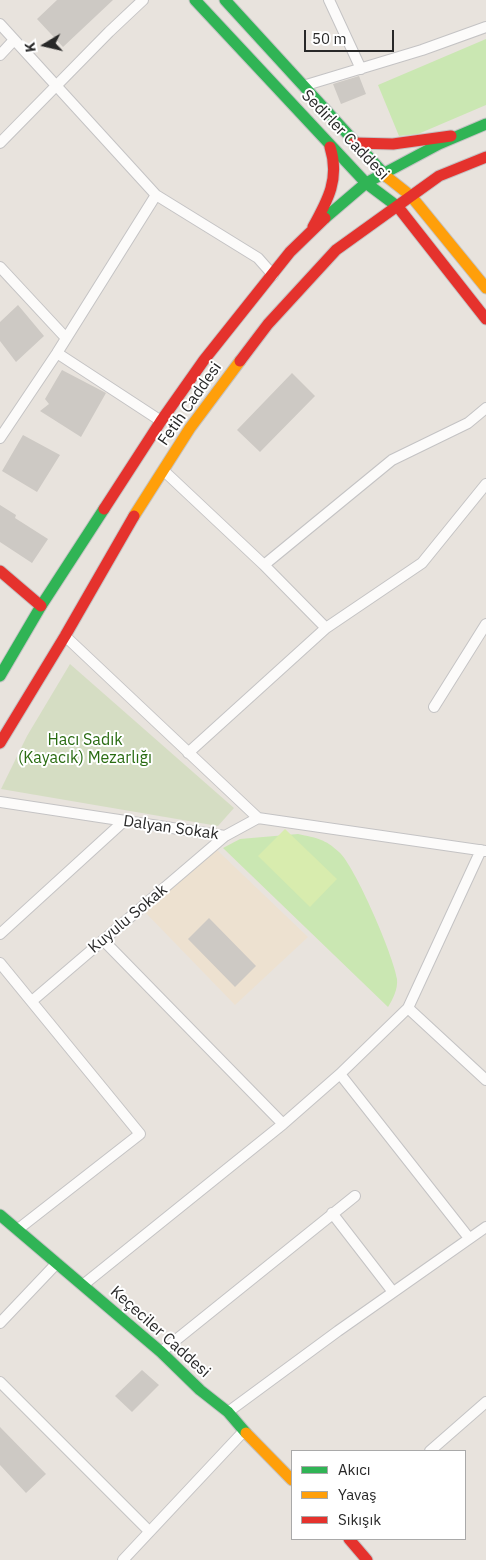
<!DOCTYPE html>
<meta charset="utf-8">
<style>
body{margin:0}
#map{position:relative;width:486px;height:1560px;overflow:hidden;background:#e8e3dd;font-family:"IBM Plex Sans",sans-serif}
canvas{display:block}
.legend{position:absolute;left:291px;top:1450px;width:175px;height:90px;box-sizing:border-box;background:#fff;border:1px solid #a9a9a9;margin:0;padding:6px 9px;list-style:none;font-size:15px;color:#282828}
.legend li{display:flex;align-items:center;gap:10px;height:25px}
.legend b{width:25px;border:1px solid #a9a9a9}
.north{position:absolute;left:20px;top:20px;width:50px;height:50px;-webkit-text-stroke:4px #fff;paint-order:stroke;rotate:261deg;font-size:14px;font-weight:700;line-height:20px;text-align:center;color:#282828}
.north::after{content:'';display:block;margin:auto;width:18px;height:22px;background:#282828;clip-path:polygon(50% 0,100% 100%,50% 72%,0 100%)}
.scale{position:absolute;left:304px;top:30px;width:90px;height:22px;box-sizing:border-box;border:2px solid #282828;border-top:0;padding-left:6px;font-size:15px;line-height:18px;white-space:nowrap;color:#282828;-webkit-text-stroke:4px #fff;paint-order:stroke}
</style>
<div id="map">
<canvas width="486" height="1560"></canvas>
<ul class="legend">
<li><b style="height:6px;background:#30b455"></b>Akıcı</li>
<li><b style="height:6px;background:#ff9f0a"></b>Yavaş</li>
<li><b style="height:6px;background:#e5322d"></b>Sıkışık</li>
</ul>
<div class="north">K</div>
<div class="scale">50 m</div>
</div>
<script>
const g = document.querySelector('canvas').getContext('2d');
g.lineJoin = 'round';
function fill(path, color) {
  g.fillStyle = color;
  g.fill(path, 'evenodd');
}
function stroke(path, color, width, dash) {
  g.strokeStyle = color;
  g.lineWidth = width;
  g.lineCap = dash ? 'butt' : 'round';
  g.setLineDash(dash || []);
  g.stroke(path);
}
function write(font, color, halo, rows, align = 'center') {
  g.font = font + ' "IBM Plex Sans",sans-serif';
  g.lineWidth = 4;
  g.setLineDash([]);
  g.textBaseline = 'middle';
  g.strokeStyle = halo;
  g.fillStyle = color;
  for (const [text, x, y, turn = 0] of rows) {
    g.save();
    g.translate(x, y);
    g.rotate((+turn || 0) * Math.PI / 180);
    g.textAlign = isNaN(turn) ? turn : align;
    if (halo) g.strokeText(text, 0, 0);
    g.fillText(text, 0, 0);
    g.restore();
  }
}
fill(new Path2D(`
 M217,850L308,937L235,1005L143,910Z`), '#ede1d0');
fill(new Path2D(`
 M486,39V105L418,134L399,136L378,85Z
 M298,834C317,838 325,839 339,852C355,866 394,957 397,979C398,989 393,999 388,1007L223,848L240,839Z`), '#cae7b2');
fill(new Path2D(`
 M70,664L234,808L218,826L1,789L27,736Z`), '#d5ddc3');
fill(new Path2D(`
 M285,829L337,879L310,907L258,856Z`), '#d8ecae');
fill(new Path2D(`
 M57,0H113L63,47L37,19Z
 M359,76L366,94L341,104L333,84Z
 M18,305L44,336L16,362L0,341V322Z
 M62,370L106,393L81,437L40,411L49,404L45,399Z
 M292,373L315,396L260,452L237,430Z
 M23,435L60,455L37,492L2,471Z
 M0,505L16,515L15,518L48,539L32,563L0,542Z
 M209,918L256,966L235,987L188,939Z
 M142,1370L159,1385L132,1412L115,1396Z
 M0,1427L46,1474L26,1493L0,1465Z`), '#cdc9c4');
const street = new Path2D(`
 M329,0L361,69
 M0,24L156,195L258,258L273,275
 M0,55L14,40
 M303,86L422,50L486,27
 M0,143L109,32L143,0
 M0,267L66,338
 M57,353L161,421
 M0,438L57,353L156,195
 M164,471L264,565L326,628
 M264,565L392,460L468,423L486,408
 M65,636L258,818
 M434,707L486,624
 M188,753L326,628L422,563L486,484
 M0,802L225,836L258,818L486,851
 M0,934L124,821
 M103,940L283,1124
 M0,963L140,1134L17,1230
 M32,1001L225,836
 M408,1008L486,1080
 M340,1074L469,1238
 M332,1213L393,1292
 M83,1285L283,1124L340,1074L408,1008L481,850
 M0,1323L57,1263
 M161,1352L355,1196
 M0,1382L149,1531
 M228,1412L338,1331L486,1227
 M430,1451L486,1402
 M123,1560L244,1431`);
const fast = new Path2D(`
 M195,0L366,183L398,207
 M225,0L387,177
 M325,218L366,183L439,144L486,124
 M0,676L41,606L104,509
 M0,1215L161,1352L200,1390L228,1412L246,1433`);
const slow = new Path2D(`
 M387,177L411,196L486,288
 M134,516L190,428L240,361
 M246,1433L292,1480`);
const jam = new Path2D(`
 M354,143L393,144L451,136
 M398,207L486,319
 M313,227C328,200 340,178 330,147
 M240,361L268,324L336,250L439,176L486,157
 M104,509L161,421L204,360L290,252L325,218
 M0,571L41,606
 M0,743L65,636L134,516
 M349,1539L367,1560`);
stroke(street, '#c4c3c4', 12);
stroke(fast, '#c4c3c4', 13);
stroke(slow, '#c4c3c4', 13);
stroke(jam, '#c4c3c4', 13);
stroke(street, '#fcfbfa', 10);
stroke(fast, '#30b455', 11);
stroke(slow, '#ff9f0a', 11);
stroke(jam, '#e5322d', 11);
write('16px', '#282828', '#fff', [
 ["Sedirler Caddesi",345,135,46],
 ["Fetih Caddesi",190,404,-55],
 ["Dalyan Sokak",171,828,8],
 ["Kuyulu Sokak",128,919,-40],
 ["Keçeciler Caddesi",160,1332,42]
]);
write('16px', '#2a6c12', '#fff', [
 ["Hacı Sadık",85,740],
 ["(Kayacık) Mezarlığı",85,758]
]);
</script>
